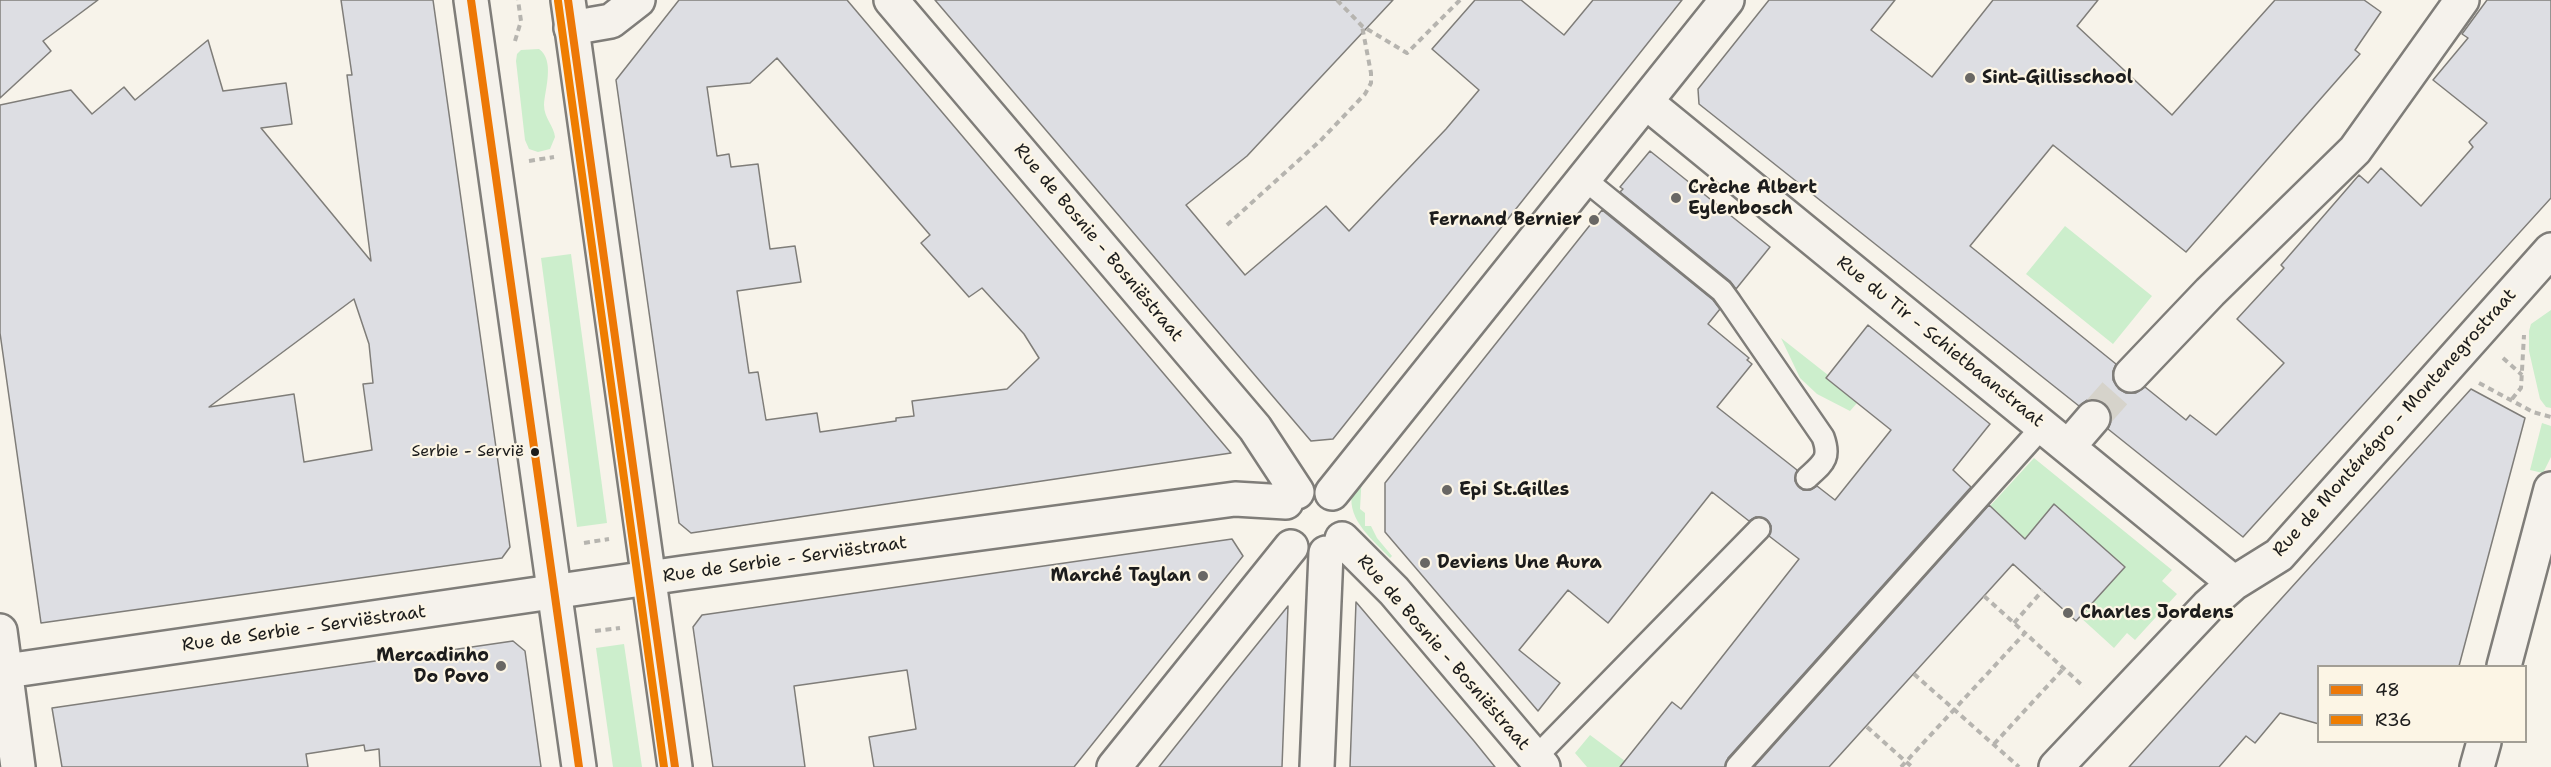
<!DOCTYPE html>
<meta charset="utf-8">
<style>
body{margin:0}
#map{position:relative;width:2551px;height:767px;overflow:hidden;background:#f7f3ea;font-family:"Shantell Sans",sans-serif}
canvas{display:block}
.legend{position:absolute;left:2317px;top:665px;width:210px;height:78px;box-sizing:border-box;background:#fcf5e5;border:2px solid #a29e95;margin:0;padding:8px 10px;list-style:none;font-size:18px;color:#1c1c1c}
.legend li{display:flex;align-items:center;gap:12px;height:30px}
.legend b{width:30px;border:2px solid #a29e95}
</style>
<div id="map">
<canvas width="2551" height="767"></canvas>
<ul class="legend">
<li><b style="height:8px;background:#ed7807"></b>48</li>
<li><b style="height:8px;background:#ef7d00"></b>R36</li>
</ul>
</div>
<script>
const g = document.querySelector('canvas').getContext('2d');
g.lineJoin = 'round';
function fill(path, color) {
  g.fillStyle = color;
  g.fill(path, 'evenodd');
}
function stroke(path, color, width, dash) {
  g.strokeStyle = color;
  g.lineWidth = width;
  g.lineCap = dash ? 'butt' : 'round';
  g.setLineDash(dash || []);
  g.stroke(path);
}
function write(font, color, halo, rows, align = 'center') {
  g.font = font + ' "Shantell Sans",sans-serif';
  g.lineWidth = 4.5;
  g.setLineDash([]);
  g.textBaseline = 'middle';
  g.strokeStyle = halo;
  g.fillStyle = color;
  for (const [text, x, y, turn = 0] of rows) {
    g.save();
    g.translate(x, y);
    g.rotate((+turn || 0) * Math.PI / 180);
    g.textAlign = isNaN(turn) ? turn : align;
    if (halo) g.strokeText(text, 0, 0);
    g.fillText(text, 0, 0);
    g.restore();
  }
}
fill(new Path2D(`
 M539,49C555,60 545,89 544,105C544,118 554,126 555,137L550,149L538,152L529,149L525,140L516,61L517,54L521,50Z
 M2065,226L2152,296L2113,344L2026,274Z
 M571,254L607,523L577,527L541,258Z
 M2551,310V408L2546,407L2540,399L2529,351V331L2531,324Z
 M1781,338L1828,375L1826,378L1857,403L1850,411L1817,394L1800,378Z
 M2542,423L2551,426V457L2543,473L2530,470Z
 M2034,458L2172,570L2162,581L2177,594L2135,640L2127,633L2114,648L2080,617L2124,567L2054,505L2025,539L1990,506Z
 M1362,473L1360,509L1365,513V526H1371L1377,538L1392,556L1390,558C1374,541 1347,520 1352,494C1353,487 1359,479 1362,473Z
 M624,644L642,767H613L596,648Z
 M1590,735L1625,761L1620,767H1587L1575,753Z`), '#cec');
const building = new Path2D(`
 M0,0H98L43,41L51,51L0,98Z
 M341,0H433L510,547L502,558L41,623L0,333V105L71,90L92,114L124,87L135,100L208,40L223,91L286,83L292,124L261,128L371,261L347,75H352ZM354,299L369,344L373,383L363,384L372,450L304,462L294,394L209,407Z
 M679,0H847L1231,453L691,533L679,523L616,80ZM777,58L930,235L921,243L969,297L982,288L1024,334L1039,358L1007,389L912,401L914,416L896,418V421L820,432L817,413L766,420L758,372L749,373L737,291L801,282L795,246L770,249L758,164L731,167L729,154L717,156L707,87L750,83Z
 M935,0H1393L1247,156L1186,205L1245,275L1326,206L1349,231L1446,129L1479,90L1432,49L1475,0H1521L1564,35L1593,0H1682L1333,439L1311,441Z
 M1769,0H1895L1871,30L1932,77L1993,0H2098L2077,26L2172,115L2275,0H2364L2381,12L2355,50L2360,54L2186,252L2053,145L1970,246L2116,364L2113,371V380L2119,389L2126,393H2136L2145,387L2186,420L2190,415L2216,435L2284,363L2237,319L2284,268L2281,265L2359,175L2368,183L2381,168L2421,206L2473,147L2469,142L2487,123L2433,80L2468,38L2462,34L2487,0H2551V198L2243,537L2108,429L2111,421V412L2105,403L2096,400H2087L2079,406L1699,104L1698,89Z
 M1650,151L1770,247L1736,289L1730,281L1620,192L1623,189L1620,187Z
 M1602,210L1713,300L1720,309L1708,324L1749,358L1747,360L1752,364L1717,407L1797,470L1795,481L1803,490H1810L1817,486L1835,500L1891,430L1826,378L1868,325L1990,424L1953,470L1971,487L1728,758L1725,767H1620L1672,702L1681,709L1799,559L1769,536L1771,526L1767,520L1756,517L1749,521L1712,492L1608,623L1568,590L1519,650L1560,683L1538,711L1385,532V483Z
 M2471,389L2525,418L2459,666H2319V724L2280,713L2255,743L2246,736L2219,767H2129Z
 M2054,504L2125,567L2076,621L2013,564L1829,767H1754L1989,505L2025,539Z
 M1232,539L1243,556L1074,767H874L869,737L916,729L907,670L794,686L805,767H713L693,627L702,615Z
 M1356,602L1474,741L1495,767H1350Z
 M1288,606L1282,767H1159L1225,684Z
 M513,641L525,651L541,767H380L379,749L365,751L364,745L306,754L308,767H62L52,708Z`);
fill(building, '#dddee3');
stroke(building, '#7f7d79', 1.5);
stroke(new Path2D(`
 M2093,418L2131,375`), '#d6d3cb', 33, [33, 16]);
const lane = new Path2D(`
 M1583,178L1722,291L1730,302L1823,437C1831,459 1823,463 1807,478
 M1535,758L1759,529
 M1737,767L2043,426`);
const street = new Path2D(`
 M891,0L1255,428L1297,492
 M571,28L611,21L638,0
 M1646,102L2234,583
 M2131,375L2210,292L2355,150L2462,0
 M2068,447L2093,418
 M1332,493L1727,0
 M1342,539L1394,591L1543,767
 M0,631L18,767
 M2504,666L2551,489
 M0,672L683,573L1235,499L1286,502
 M1114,767L1291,547
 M1317,767L1326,553
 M2056,767L2208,606L2234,583L2279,555L2551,250
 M2477,767L2484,742`);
const secondary = new Path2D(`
 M471,0L579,767
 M568,0L675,767`);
stroke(lane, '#7f7d79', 26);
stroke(street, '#7f7d79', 38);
stroke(secondary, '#7f7d79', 38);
stroke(new Path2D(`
 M1337,0L1362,26L1407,53L1460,0
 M515,41L521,21L518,0
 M529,161L554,157
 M1227,225L1320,141L1365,94L1371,83V73L1362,26
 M2503,358L2522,375
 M2479,383L2533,412L2551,417
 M2512,399L2521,388L2524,335
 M584,543L609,539
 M1984,596L2025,633
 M2014,623L2043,590
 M595,631L620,628
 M1914,674L2019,767
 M1867,727L1912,767
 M1994,744L2064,668
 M1901,767L2025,633L2084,687`), '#b6b4af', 4, [6, 4.5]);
stroke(lane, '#f5f2ec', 21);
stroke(street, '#f5f2ec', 33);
stroke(secondary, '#f5f2ec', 33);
stroke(new Path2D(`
 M471,0L579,767
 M568,0L675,767`), '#ed7807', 8);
stroke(new Path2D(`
 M558,1L664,767`), '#ef7d00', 8);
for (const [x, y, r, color] of [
 [1970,78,6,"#696764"],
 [1676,198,6,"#696764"],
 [1594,220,6,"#696764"],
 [535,452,5,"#1c1c1c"],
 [1447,490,6,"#696764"],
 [1425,563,6,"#696764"],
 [1203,576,6,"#696764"],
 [2068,613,6,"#696764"],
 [501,666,6,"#696764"]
]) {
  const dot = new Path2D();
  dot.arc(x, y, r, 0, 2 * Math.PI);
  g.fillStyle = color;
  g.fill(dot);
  stroke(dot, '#fcf5e5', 2);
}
write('16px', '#1c1c1c', '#fcf5e5', [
 ["Serbie - Servië",524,452]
], 'right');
write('bold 18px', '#1c1c1c', '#fcf5e5', [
 ["Sint-Gillisschool",1982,78],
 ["Crèche Albert",1688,188],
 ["Eylenbosch",1688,209],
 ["Fernand Bernier",1582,220,"right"],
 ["Epi St.Gilles",1459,490],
 ["Deviens Une Aura",1437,563],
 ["Marché Taylan",1191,576,"right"],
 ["Charles Jordens",2080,613],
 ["Mercadinho",489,656,"right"],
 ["Do Povo",489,677,"right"]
], 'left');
write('18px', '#1c1c1c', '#fcf5e5', [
 ["Rue de Bosnie - Bosniëstraat",1098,243,50],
 ["Rue du Tir - Schietbaanstraat",1940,342,39],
 ["Rue de Monténégro - Montenegrostraat",2395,423,-48],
 ["Rue de Serbie - Serviëstraat",785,560,-8],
 ["Rue de Serbie - Serviëstraat",304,629,-8],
 ["Rue de Bosnie - Bosniëstraat",1443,653,49]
]);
</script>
